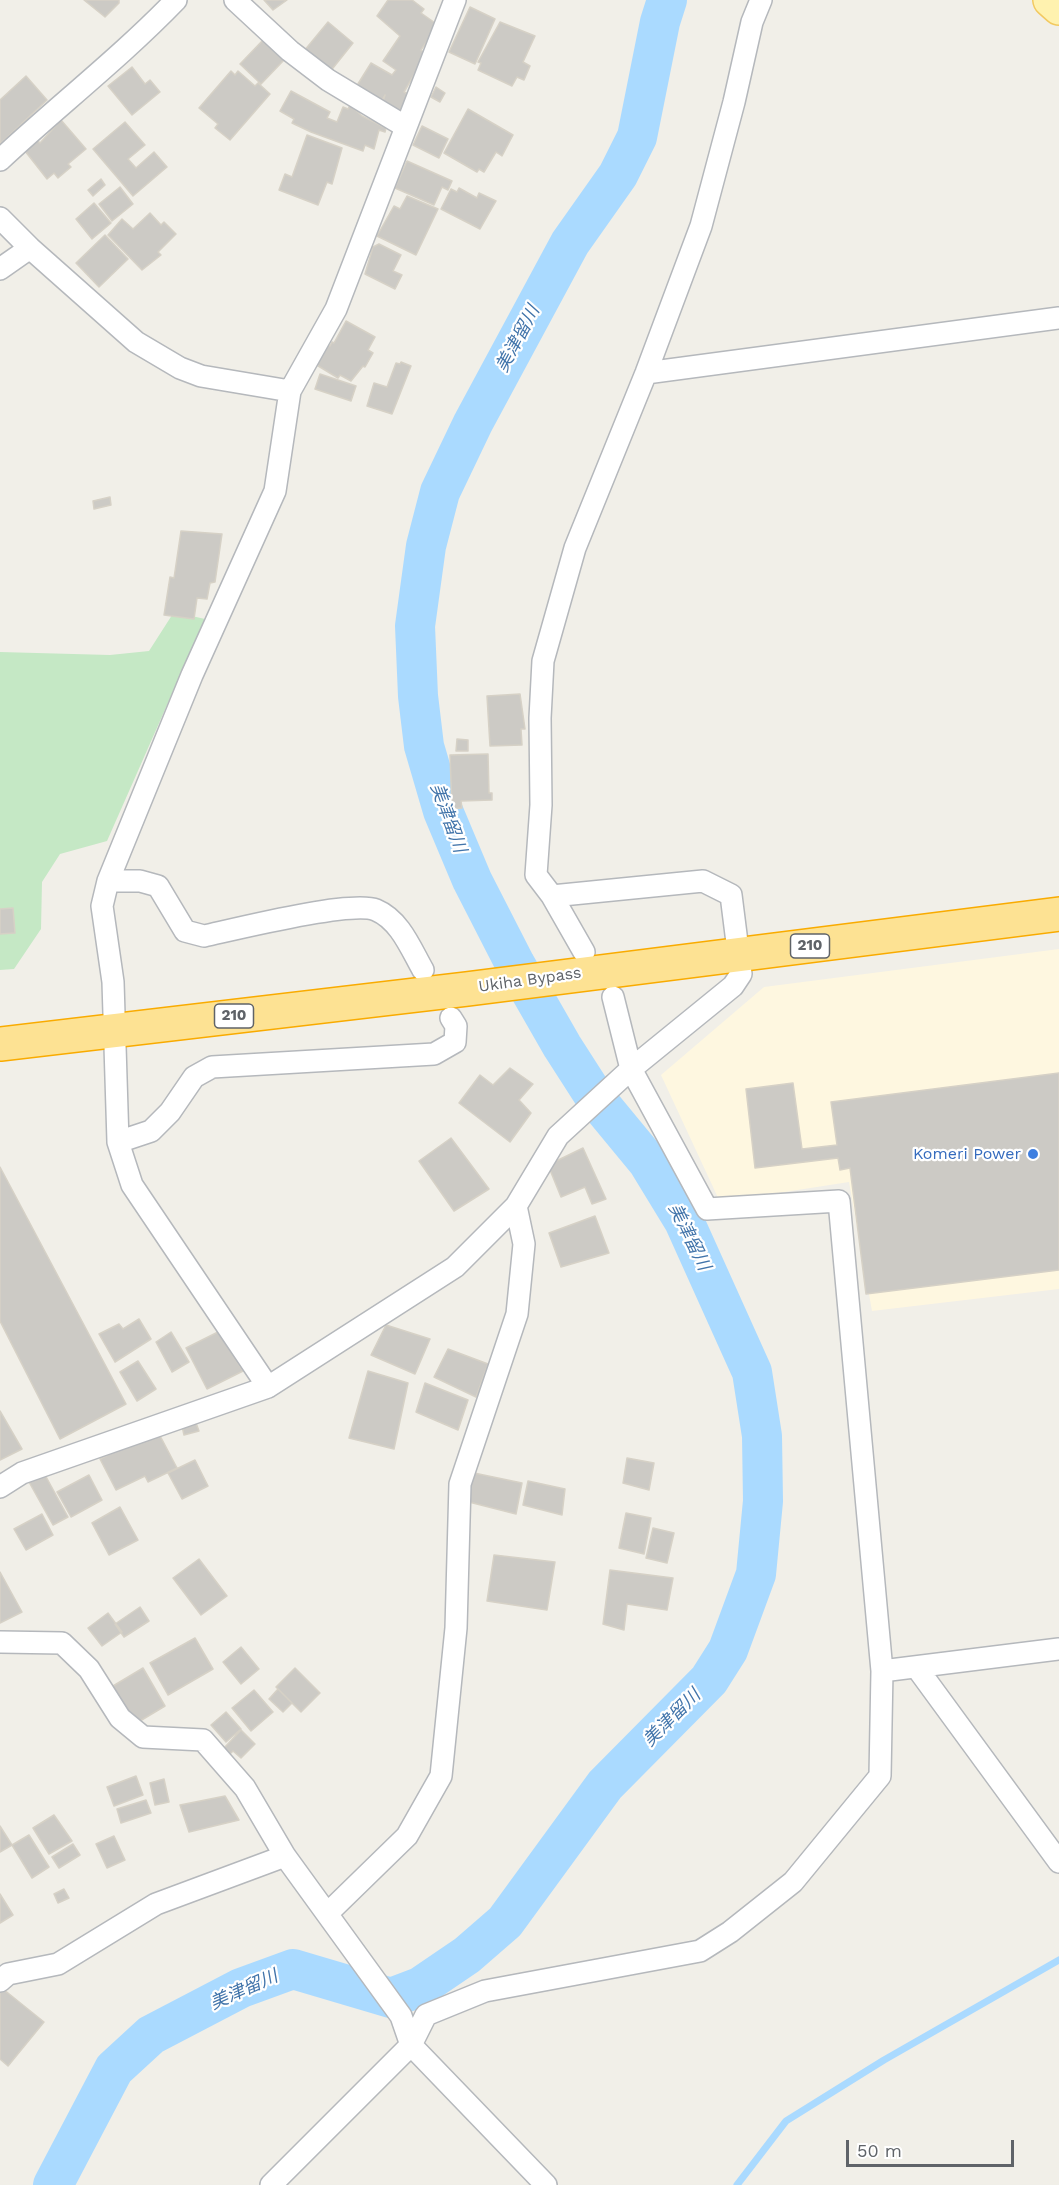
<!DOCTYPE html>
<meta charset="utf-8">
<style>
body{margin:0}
#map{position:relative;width:1059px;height:2185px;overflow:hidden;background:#f1efe8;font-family:"Work Sans",sans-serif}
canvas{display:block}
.scale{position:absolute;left:846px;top:2140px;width:168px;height:27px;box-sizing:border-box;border:3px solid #5f6368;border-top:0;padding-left:8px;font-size:18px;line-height:21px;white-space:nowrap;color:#5f6368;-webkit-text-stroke:4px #fff;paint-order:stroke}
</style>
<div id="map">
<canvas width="1059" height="2185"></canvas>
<div class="scale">50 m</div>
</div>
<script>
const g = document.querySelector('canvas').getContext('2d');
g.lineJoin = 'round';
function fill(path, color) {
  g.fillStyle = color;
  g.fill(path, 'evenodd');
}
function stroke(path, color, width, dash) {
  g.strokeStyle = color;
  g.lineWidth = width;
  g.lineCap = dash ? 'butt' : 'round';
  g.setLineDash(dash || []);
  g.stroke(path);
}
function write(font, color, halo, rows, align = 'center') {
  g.font = font + ' "Work Sans","Noto Sans JP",sans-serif';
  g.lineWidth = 4.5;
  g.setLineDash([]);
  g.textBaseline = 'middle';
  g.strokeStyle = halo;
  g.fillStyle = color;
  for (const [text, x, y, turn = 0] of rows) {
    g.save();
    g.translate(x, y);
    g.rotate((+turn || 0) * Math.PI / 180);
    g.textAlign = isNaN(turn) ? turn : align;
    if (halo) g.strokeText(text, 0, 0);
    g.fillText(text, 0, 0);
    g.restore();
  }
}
fill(new Path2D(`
 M1059,949V1289L872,1311L849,1182L720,1202L661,1075L764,987Z`), '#fef7e0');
fill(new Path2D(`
 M174,612L205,619L107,841L60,854L42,882L41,929L14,969L0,970V652L110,655L149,651Z`), '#c5e8c5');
stroke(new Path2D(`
 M737,2185L786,2121L884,2060L1059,1960`), '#aadaff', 7);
stroke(new Path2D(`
 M53,2185L114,2069L151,2035L241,1988L293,1969L391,1998L420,1987L467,1955L505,1922L605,1785L709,1680L728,1650L756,1574L763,1501L762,1436L752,1372L684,1221L648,1162L596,1099L562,1046L515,964L472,880L443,811L424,746L418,696L415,626L426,546L440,492L473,423L570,243L618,175L637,137L660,22L667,0`), '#aadaff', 40);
const building = new Path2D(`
 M84,0H119V3L105,17Z
 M264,0H287L273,10Z
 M388,0H412L424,9L421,13L438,25L421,50L426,54L404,92L411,95L401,112L382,105L385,95L381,102L356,87L371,63L392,75L396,70L383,61L400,36L377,16Z
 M470,7L495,19L475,64L449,52Z
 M328,22L353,43L329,73L304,51Z
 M500,22L535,36L523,62L530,66L524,80L517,77L512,86L478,70L481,63L478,62Z
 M264,39L285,59L261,84L240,64Z
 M132,67L145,84L150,80L160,92L132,115L108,86Z
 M231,71L235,75L238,71L255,86L258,83L270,94L230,140L215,128L218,124L199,108Z
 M26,76L47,100L0,144V100Z
 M436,87L445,93L440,102L431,97Z
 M291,91L330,112L327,118L337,122L343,107L348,109L350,105L362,116L386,128L385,132L379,130L374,149L365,145L363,151L311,132L292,123L294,119L280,111Z
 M468,109L513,135L502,156L496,152L484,172L479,169L477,172L444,153Z
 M61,120L86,149L68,164L71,167L58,178L54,173L47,179L25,151L37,140L40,143Z
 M125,122L145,145L128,159L136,168L154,152L167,167L133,196L93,149Z
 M422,126L448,139L439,158L413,145Z
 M307,135L342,148L332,184L327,182L318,205L279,190L285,174L292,177Z
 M407,161L452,181L448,190L442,187L434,205L395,188Z
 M101,179L105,185L93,196L88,190Z
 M120,187L133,204L112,221L99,204Z
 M459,188L477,198L479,193L496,201L480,229L441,209L451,189L457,192Z
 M407,196L438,209L416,255L377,236L394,206L400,209Z
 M94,203L111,223L92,239L76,219Z
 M150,213L161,225L164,222L176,234L158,252L161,255L142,270L108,235L122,219L133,229Z
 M105,235L128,259L99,287L76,263Z
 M379,244L401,255L393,271L402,275L395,289L365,274L373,247Z
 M346,321L375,337L368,350L373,353L365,367L363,366L351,381L340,375L338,378L315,364L326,344L330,346L332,342L334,343Z
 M401,362L411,366L392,414L367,406L374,383L387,387L396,363L400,364Z
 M320,374L356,386L351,401L315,389Z
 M110,497L111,505L94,509L93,501Z
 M181,531L222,534L215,582L210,583L207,599L197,598L194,619L164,615L170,577L174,578Z
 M520,694L525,729H521L522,745L490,746L487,696Z
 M457,739L468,740V751H456Z
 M488,754L489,793H492V800L461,801L462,808L452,809L450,755Z
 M13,908L15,933L0,934V909Z
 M510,1068L533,1084L519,1100L531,1113L510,1142L459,1103L480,1075L493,1085Z
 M1059,1073V1270L866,1294L850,1168L840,1170L838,1158L755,1168L746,1089L793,1083L802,1149L837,1145L831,1102Z
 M451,1138L489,1189L454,1211L419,1161Z
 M583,1148L606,1199L592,1204L585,1187L561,1197L548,1165Z
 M0,1167L126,1404L60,1439L0,1321Z
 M595,1216L609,1253L561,1267L549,1233Z
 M139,1319L151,1339L115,1362L99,1334L119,1324L123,1329Z
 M386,1325L430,1339L415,1374L371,1355Z
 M171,1332L189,1362L172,1372L156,1342Z
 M218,1332L243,1371L207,1389L186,1348Z
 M448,1349L488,1364L476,1397L434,1377Z
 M138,1361L156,1389L137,1401L120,1372Z
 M368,1371L408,1383L394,1449L349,1438Z
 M425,1383L468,1400L458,1430L416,1412Z
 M0,1411L22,1449L0,1460Z
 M196,1423L199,1431L184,1435L182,1426Z
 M157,1430L177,1468L148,1482L145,1476L116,1490L100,1459Z
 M627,1458L654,1463L649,1490L623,1483Z
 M195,1460L208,1486L182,1499L168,1473Z
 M44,1473L68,1517L53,1525L29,1482Z
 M474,1473L522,1483L516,1514L465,1501Z
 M89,1475L102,1500L71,1517L57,1492Z
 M528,1481L565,1489L562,1515L523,1505Z
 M120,1507L138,1540L109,1555L92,1523Z
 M626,1513L651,1518L644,1554L619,1548Z
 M42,1514L53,1535L26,1550L14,1529Z
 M653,1528L674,1533L667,1563L646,1558Z
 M494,1555L555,1562L547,1610L487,1601Z
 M199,1559L227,1596L201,1615L173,1578Z
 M610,1570L673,1578L667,1610L627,1604L624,1630L603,1624Z
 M0,1572L22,1612L0,1623Z
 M140,1607L149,1621L124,1637L115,1624Z
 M108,1613L122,1632L102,1646L88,1628Z
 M195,1638L213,1669L168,1695L150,1663Z
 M241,1647L259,1669L241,1684L223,1662Z
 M143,1668L165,1706L135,1724L113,1686Z
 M295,1668L320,1693L301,1712L276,1687Z
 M278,1689L292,1703L283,1712L269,1699Z
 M254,1690L273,1712L251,1731L232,1708Z
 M226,1712L241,1729L226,1742L211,1725Z
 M241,1730L255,1744L241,1758L233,1751L230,1754L224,1748Z
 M136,1776L143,1795L114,1806L107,1787Z
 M164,1779L169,1802L155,1805L150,1783Z
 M225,1796L239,1820L189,1832L180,1805Z
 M146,1800L151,1813L121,1823L117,1809Z
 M54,1815L72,1841L49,1854L33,1828Z
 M0,1826L12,1845L0,1852Z
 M29,1835L49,1867L32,1878L12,1845Z
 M114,1836L125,1860L107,1868L96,1844Z
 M73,1844L80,1855L59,1868L52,1857Z
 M64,1889L69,1898L58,1903L54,1894Z
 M0,1894L13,1915L0,1923Z
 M3,1989L44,2022L8,2066L0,2059V1993Z`);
fill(building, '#cccac5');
stroke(building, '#d6d1c6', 1.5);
const street = new Path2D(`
 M235,0L290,51L328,80L406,127
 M0,160C58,106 121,57 176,0
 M0,218L30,248L136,342L180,368L201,376L290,391
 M0,269L30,248
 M646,373L1059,318
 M108,881H140L158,886L185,931L204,936C236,929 351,900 376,910C400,920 411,949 423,970
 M552,896L536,875L541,805L540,718L543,661L575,548L646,373L701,226L734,102L752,22L761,0
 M118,1142L151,1131L170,1112L194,1077L212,1067L434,1054L455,1042L456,1026L451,1018
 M268,1387L132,1185L118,1142L113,982L102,906L108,881L192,675L275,491L290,391L336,309L455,0
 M0,1487L22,1473L268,1387L455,1267L516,1206L558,1136L631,1069L733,986L741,974L731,895L703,881L552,896L584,952
 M0,1642L62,1643L89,1669L120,1718L143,1737L203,1740L245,1788L285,1856L401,2016L411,2045L546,2185
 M917,1668L1059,1862
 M882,1671L1059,1649
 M328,1913L407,1836L441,1776L456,1628L460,1484L517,1314L524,1244L516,1206
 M0,1981L8,1974L58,1964L156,1904L285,1856
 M271,2185L411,2045L426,2015L485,1991L700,1951L730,1932L793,1882L880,1776L882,1671L839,1201L707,1209L631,1069L613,997`);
const primary = new Path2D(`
 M1050,0L1059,8`);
const highway = new Path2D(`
 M0,1044L467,989L1059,914`);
stroke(street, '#b5b8bc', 24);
stroke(primary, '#f2c960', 36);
stroke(highway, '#f9ab00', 36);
stroke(street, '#fff', 21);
stroke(primary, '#fff2af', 33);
stroke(highway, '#fde293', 33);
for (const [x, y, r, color] of [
 [1033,1154,6,"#3f7fe0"]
]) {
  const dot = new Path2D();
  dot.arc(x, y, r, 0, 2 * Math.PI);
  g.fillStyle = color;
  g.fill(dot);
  stroke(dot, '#fff', 2);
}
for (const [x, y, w] of [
 [810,946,39],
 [234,1016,39]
]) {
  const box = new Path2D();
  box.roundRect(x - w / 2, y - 12, w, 24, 4.5);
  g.fillStyle = '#fff';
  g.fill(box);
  stroke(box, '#5f6368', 1.5);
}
write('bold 15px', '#5f6368', null, [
 ["210",810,946],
 ["210",234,1016]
]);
write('16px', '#5f6368', '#fff', [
 ["Ukiha Bypass",530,980,-8]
]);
write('16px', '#366cbe', '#fff', [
 ["Komeri Power",1021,1154]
], 'right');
write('italic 18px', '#4174aa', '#fff', [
 ["美津留川",518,339,-62],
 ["美津留川",448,818,70],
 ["美津留川",689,1237,64],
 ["美津留川",672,1718,-45],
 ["美津留川",244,1990,-24]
]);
</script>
